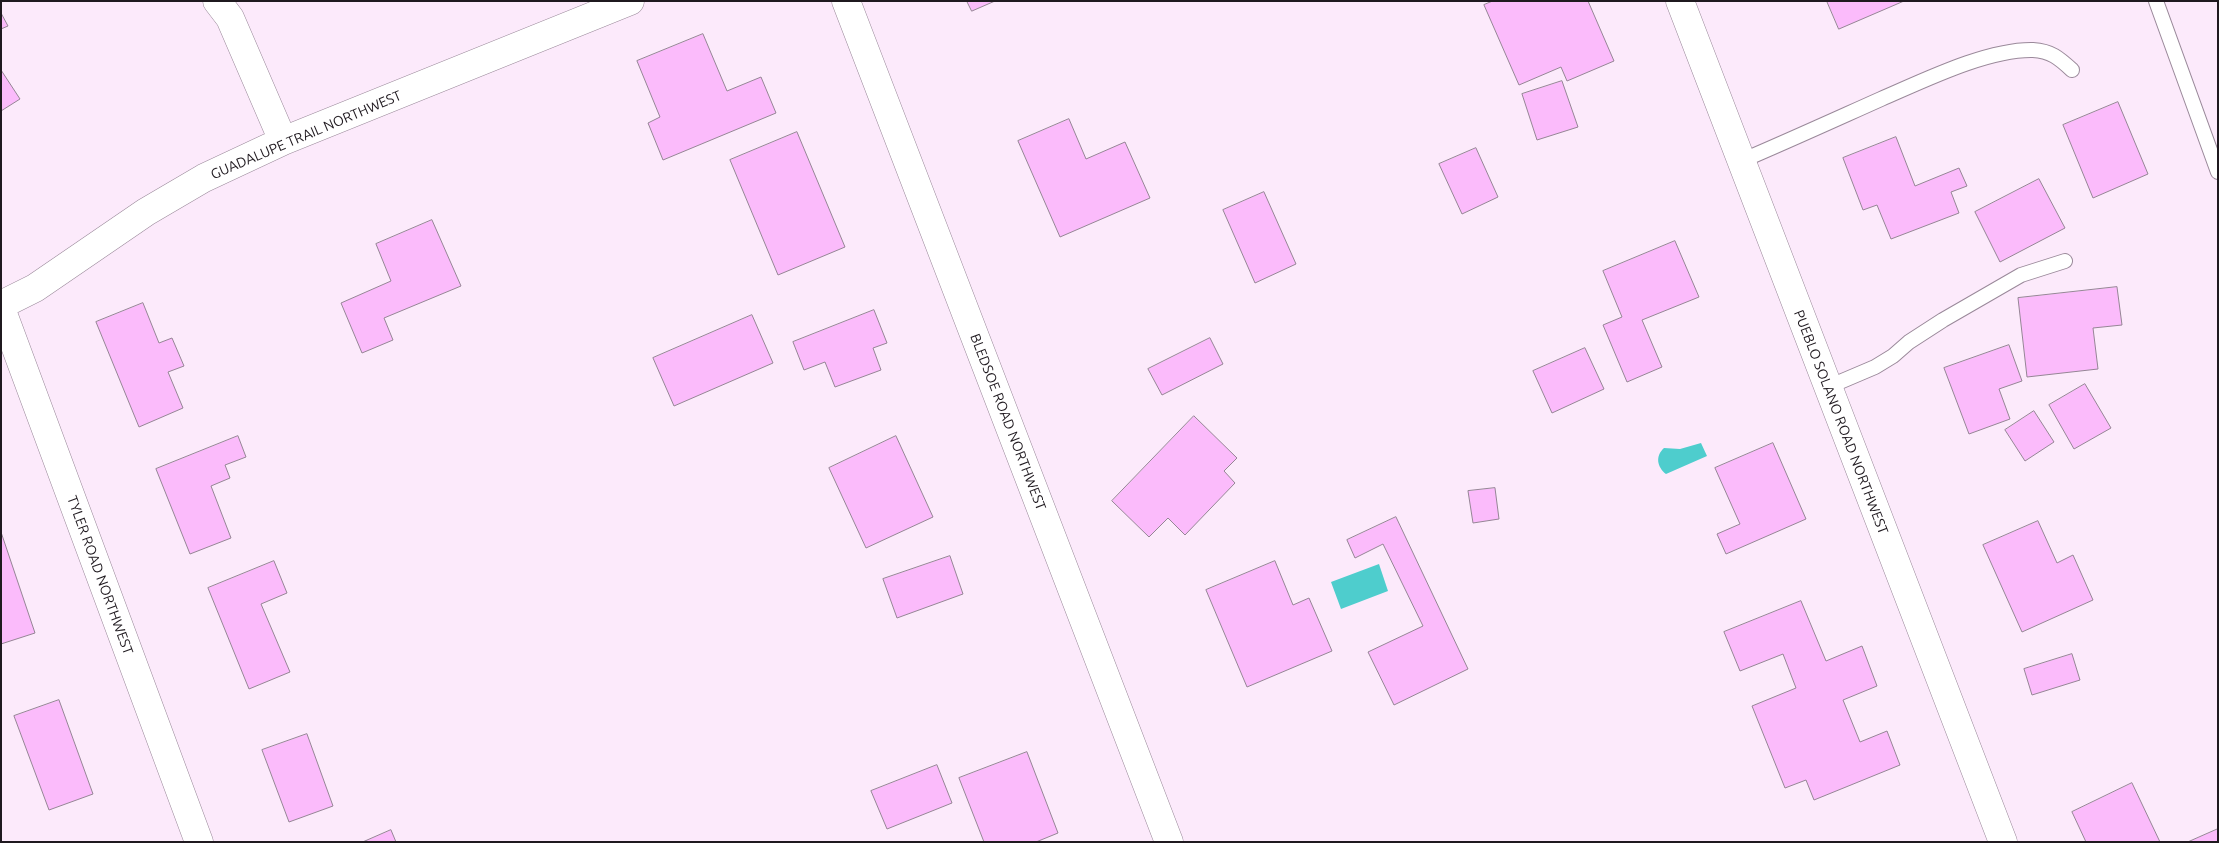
<!DOCTYPE html>
<style>
body{margin:0}
#map{position:relative;width:2219px;height:843px;overflow:hidden;background:#fceafb;font-family:Ubuntu,sans-serif}
canvas{display:block}
.frame{position:absolute;inset:0;border:2px solid #1f191f;pointer-events:none}
</style>
<div id="map">
<canvas width="2219" height="843"></canvas>
<div class="frame"></div>
</div>
<script>
const g = document.querySelector('canvas').getContext('2d');
g.lineJoin = 'round';
function fill(path, color) {
  g.fillStyle = color;
  g.fill(path, 'evenodd');
}
function stroke(path, color, width, dash) {
  g.strokeStyle = color;
  g.lineWidth = width;
  g.lineCap = dash ? 'butt' : 'round';
  g.setLineDash(dash || []);
  g.stroke(path);
}
function write(font, color, halo, rows, align = 'center') {
  g.font = font + ' Ubuntu,sans-serif';
  g.lineWidth = 4;
  g.setLineDash([]);
  g.textBaseline = 'middle';
  g.strokeStyle = halo;
  g.fillStyle = color;
  for (const [text, x, y, turn = 0] of rows) {
    g.save();
    g.translate(x, y);
    g.rotate((+turn || 0) * Math.PI / 180);
    g.textAlign = isNaN(turn) ? turn : align;
    if (halo) g.strokeText(text, 0, 0);
    g.fillText(text, 0, 0);
    g.restore();
  }
}
fill(new Path2D(`
 M1701,443L1707,456L1666,474C1657,467 1655,456 1664,448L1680,449Z
 M1379,564L1388,591L1341,609L1331,582Z`), '#4ecdcd');
const building = new Path2D(`
 M967,1H995L972,11Z
 M1493,1H1588L1614,61L1567,81L1561,67L1519,85L1484,5Z
 M1827,1H1904L1839,29Z
 M1,13L8,26L1,29Z
 M703,34L727,91L761,77L776,113L663,160L648,123L660,117L637,61Z
 M1,70L20,99L1,111Z
 M1562,81L1578,127L1537,140L1522,94Z
 M2118,102L2148,174L2093,198L2063,125Z
 M1069,119L1086,159L1125,142L1150,198L1060,237L1018,141Z
 M797,132L845,247L778,275L730,160Z
 M1896,137L1915,186L1959,168L1967,186L1951,192L1959,213L1891,239L1877,205L1863,210L1843,158Z
 M1476,148L1498,197L1462,214L1439,164Z
 M2039,179L2065,228L2000,262L1975,212Z
 M1264,192L1296,264L1255,283L1223,210Z
 M432,220L461,286L384,318L393,340L362,353L341,303L391,281L376,244Z
 M1675,241L1699,297L1642,320L1662,367L1627,382L1603,325L1622,317L1603,271Z
 M2117,287L2122,325L2093,328L2098,369L2027,377L2018,298Z
 M143,303L159,343L172,338L184,366L168,372L183,408L139,427L96,322Z
 M874,310L887,343L873,348L881,370L835,387L825,362L804,370L793,342Z
 M752,315L773,363L674,406L653,358Z
 M1210,338L1223,364L1162,395L1148,369Z
 M2009,345L2022,381L1999,389L2010,419L1969,434L1944,368Z
 M1585,348L1604,389L1552,413L1533,371Z
 M2085,384L2111,428L2074,449L2049,405Z
 M2034,411L2054,442L2025,461L2005,430Z
 M1194,416L1237,458L1224,471L1235,483L1185,535L1168,518L1149,537L1112,501Z
 M238,436L246,457L225,465L230,478L211,486L231,538L190,554L156,469Z
 M896,436L933,517L866,548L829,468Z
 M1773,443L1806,519L1726,554L1717,534L1740,524L1715,468Z
 M1495,488L1499,519L1473,523L1468,491Z
 M1396,517L1468,669L1394,705L1368,652L1423,626L1383,544L1355,558L1347,540Z
 M2038,521L2057,563L2073,555L2093,600L2022,632L1983,545Z
 M1,532L35,633L1,644Z
 M950,556L963,594L897,618L883,579Z
 M274,561L287,593L261,604L290,672L249,689L208,588Z
 M1275,561L1293,605L1309,598L1332,651L1247,687L1206,590Z
 M1801,601L1826,661L1862,646L1877,686L1843,700L1860,742L1887,731L1900,765L1814,800L1806,780L1785,788L1752,706L1796,688L1783,654L1740,671L1724,632Z
 M2072,654L2080,680L2032,695L2024,669Z
 M59,700L93,794L49,810L14,716Z
 M307,734L333,806L289,822L262,750Z
 M1027,752L1058,833L1036,842H984L959,778Z
 M937,765L952,803L887,829L871,791Z
 M2132,783L2160,842H2086L2072,812Z
 M2218,829V842H2188Z
 M391,830L396,842H363Z`);
fill(building, '#fbbbfb');
stroke(building, '#958595', 1);
const service = new Path2D(`
 M2156,1L2218,172
 M1741,161C1788,141 1834,120 1881,99C1923,81 1987,49 2033,50C2051,51 2059,58 2072,70
 M1828,387L1875,367L1893,356L1909,342L1943,320L2021,275L2065,261`);
const minor = new Path2D(`
 M217,1L230,18L283,141
 M846,1L1169,842
 M1680,1L2003,842
 M1,305L35,288L146,212L204,178L283,141L630,1
 M1,308L199,842`);
stroke(service, '#9a899a', 16);
stroke(minor, '#9a899a', 29);
stroke(service, '#fff', 14);
stroke(minor, '#fff', 28);
write('14px', '#1f191f', '#fff', [
 ["GUADALUPE TRAIL NORTHWEST",306,135,-23],
 ["BLEDSOE ROAD NORTHWEST",1008,422,69],
 ["PUEBLO SOLANO ROAD NORTHWEST",1841,422,69],
 ["TYLER ROAD NORTHWEST",100,575,70]
]);
</script>
